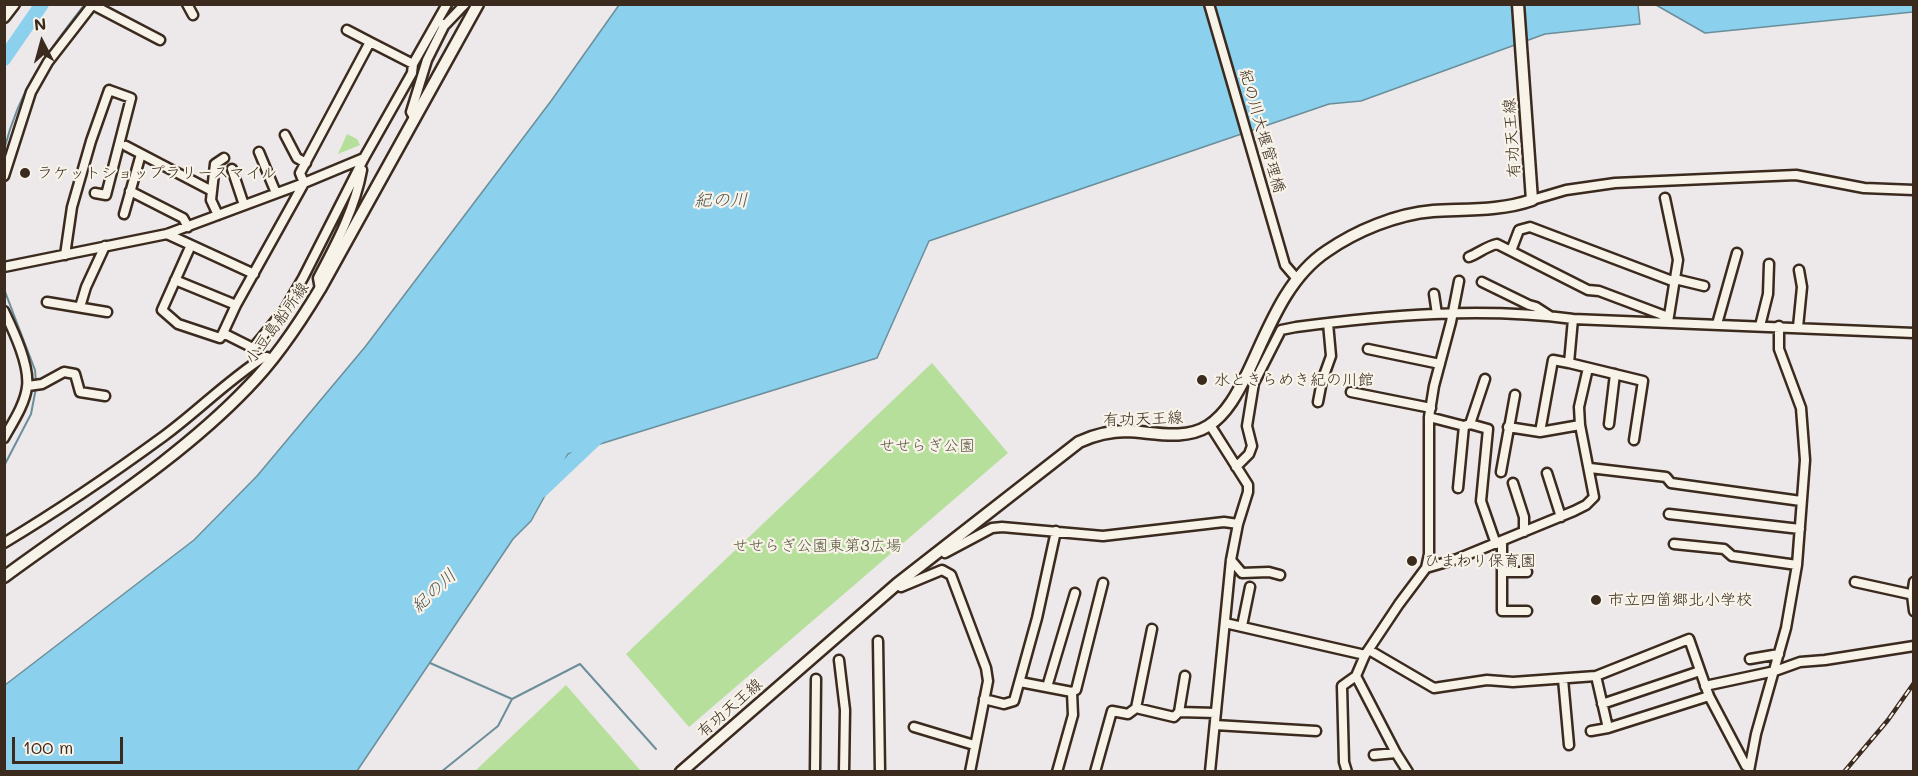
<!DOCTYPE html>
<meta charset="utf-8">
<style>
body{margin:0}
#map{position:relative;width:1918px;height:776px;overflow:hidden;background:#ede8e9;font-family:Mali,sans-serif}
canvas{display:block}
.frame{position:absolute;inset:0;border:6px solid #3b2a1e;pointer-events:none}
.north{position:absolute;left:12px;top:12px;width:60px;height:60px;-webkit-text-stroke:4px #f7f3e8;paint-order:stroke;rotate:354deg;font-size:16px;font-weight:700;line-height:24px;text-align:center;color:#3b2a1e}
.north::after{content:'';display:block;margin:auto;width:21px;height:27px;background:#3b2a1e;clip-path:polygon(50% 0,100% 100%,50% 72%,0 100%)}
.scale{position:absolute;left:12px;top:737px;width:111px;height:27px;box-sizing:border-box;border:3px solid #3b2a1e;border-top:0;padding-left:8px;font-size:18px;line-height:21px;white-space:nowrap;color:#3b2a1e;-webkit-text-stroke:4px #f7f3e8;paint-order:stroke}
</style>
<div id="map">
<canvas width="1918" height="776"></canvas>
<div class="frame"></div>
<div class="north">N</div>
<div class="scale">100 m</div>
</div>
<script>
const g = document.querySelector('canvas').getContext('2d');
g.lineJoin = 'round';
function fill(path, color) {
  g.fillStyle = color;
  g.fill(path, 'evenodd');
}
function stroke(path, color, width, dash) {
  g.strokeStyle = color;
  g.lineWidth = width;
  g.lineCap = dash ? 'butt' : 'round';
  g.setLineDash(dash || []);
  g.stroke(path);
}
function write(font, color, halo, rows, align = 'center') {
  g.font = font + ' Mali,"Klee One",sans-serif';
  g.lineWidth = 4.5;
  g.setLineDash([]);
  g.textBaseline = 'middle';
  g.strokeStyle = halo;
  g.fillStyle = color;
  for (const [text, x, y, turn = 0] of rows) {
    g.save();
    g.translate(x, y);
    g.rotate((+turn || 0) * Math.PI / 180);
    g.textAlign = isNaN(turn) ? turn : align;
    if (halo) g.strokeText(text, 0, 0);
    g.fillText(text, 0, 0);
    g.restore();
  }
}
fill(new Path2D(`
 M347,134L357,139L360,145L338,154Z
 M932,363L1008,453L689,727L626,654Z
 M566,685L640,770L638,771H475Z`), '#b5df9b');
const water = new Path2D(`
 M1913,4V12L1705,33L1656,5Z
 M619,5H1638L1640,24L1545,34L1361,101L1329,104L929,241L877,358L568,454L531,521L513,539L357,771L5,772V685L194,540L257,476L365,347L551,101Z`);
fill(water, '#8bd0ed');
stroke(water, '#6b8e9a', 1.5);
stroke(new Path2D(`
 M4,150C20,87 47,53 85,4
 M4,289L35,370L36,382
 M4,466L31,414L36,388
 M1851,660L1893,653
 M430,663L512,699
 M1773,690L1778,673
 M441,772L498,726L512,699L580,664L656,749`), '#6b8e9a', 2);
stroke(new Path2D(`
 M4,59L42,4
 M541,491L599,436`), '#8bd0ed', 14);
const minor = new Path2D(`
 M187,4L193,15
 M1209,4L1285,265L1297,279
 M93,5L160,40
 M442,24L444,26L465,4
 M347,30L370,42
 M415,119L411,112L427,60L444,26
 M285,135L297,158L306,163
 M126,146L212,191
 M259,152L276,193
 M232,169L244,205
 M4,176L31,92L48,62L93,4
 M130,191L183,218L188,227
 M1665,198L1678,260L1668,322
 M1532,200L1566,190L1615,183L1796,175L1864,188L1914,190
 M124,214L141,154
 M218,215L211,200L215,164L224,158
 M167,234L191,245L162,310L178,324L220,338L223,333L253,348L285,309L303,278L364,158L412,73L413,64L447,4
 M191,245L254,274
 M1511,251L1519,230L1530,227L1675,282
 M65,255L72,207L91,141L109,90L131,98L106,195L95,193
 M1469,257C1479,253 1487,246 1497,244L1588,290L1599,291L1668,317
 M4,267L167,234L304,183L364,158
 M1675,279L1704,286
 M175,280L236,305
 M1482,282L1529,305L1536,307L1550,316
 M320,289L318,278C336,244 355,209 362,170
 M1434,294L1437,314
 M47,302L107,312
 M80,307L86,287L105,246
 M4,311C13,330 30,365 27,387C25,404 13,422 4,438
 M1717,324L1737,253
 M1760,326L1768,294L1769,264
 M1798,327L1802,287L1799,270
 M223,333L236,305L304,183L300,173L370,42L413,64
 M1368,349L1440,364
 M1569,363L1643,381L1634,440
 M28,386L42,384L64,372L75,374L80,392L105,396
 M1351,392L1431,408
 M1318,402L1322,381L1331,356L1328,323
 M1429,417L1464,426L1470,424L1488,429L1481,501L1496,544
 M1470,424L1485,379
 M1609,424L1615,374
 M1210,425L1248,485V492L1238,524L1231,560L1210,772
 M1580,425L1579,407L1588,368
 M1508,427L1540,432
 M1236,467L1249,454L1252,446L1247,426L1254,383L1281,330L1296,327C1387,315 1481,307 1573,319L1914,333
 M1590,468L1666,477L1671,483L1801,501
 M1501,472L1515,395
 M1547,473L1561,517
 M1513,483L1524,517V532
 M1458,488L1464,426
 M1669,514L1800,529
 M1502,541V611H1527
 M4,543C59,510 112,474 164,436C198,411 228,380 264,357H267L272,360
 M1674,544L1724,549L1732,556L1797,565
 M945,553L992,528L1002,527L1103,536L1224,522L1238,524
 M1231,560L1242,573L1269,572L1280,575
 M1426,568L1457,559L1574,511L1586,505L1594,497L1580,425L1540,432L1553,360L1569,363L1573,319
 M1502,572H1527
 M1855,582L1914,595
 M1914,582L1912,595L1914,611
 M897,584L901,587L942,570L951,575L986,668L988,681L970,772
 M1225,623L1365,655
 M1242,626L1250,587
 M878,641L880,772
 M1369,650L1434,688L1487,680L1513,682L1596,676L1689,639L1709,696L1746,766L1749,767
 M1750,659L1779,654
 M839,660L845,710L844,772
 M1596,676L1608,728
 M1563,679L1569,745
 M1020,682L1072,692L1076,690L1103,583
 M1705,686L1775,671L1800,662L1825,660L1914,646
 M1047,687L1075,593
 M984,699L1004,704L1014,701L1037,618L1056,531
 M1602,704L1700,671
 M1136,708L1152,629
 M1179,712L1185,676
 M1215,725L1316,731
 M914,727L974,745
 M1591,731L1608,728L1709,696
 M1374,755L1396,753
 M1749,771L1756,734L1786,628L1797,565L1805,460L1801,408L1779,349V326
 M815,772L816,679
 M1057,772L1073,715L1072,692
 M1095,772L1112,711L1128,714L1136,708L1174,717L1179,712L1216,713
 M1347,772L1344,762L1342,686L1356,676
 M1408,772L1396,753L1356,676L1365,655L1399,604L1426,568L1429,554V417L1434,386L1451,322L1459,281`);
const major = new Path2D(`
 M4,17L14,4
 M4,577C85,517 177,461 247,388C276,359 299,324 320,289L478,4
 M681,772L897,584L1079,442C1094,435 1110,431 1127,431C1153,432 1184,441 1208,426C1227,414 1238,392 1248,372C1268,330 1286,278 1327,251C1356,231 1396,214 1433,211C1465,209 1501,211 1532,200L1518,4`);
stroke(minor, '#3b2a1e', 13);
stroke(major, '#3b2a1e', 15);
stroke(minor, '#f7f3e8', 8);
stroke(major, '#f7f3e8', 10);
const rail = new Path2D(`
 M1844,772L1888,720L1914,683`);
stroke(rail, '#3b2a1e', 4.5);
stroke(rail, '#f7f3e8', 2, [7]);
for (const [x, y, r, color] of [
 [25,173,6,"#3b2a1e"],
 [1202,380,6,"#3b2a1e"],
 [1412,561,6,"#3b2a1e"],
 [1596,600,6,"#3b2a1e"]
]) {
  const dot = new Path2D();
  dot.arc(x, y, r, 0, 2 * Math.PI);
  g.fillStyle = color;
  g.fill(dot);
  stroke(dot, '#f7f3e8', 2);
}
write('16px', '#3b2a1e', '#f7f3e8', [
 ["紀の川大堰管理橋",1262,131,74],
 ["有功天王線",1512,138,-94],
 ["小豆島船所線",277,323,-54],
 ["有功天王線",1143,419,-2],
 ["有功天王線",730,708,-41]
]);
write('16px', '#3b2a1e', '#f7f3e8', [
 ["ラケットショップラリースマイル",37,173],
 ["水ときらめき紀の川館",1214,380],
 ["ひまわり保育園",1424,561],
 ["市立四箇郷北小学校",1608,600]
], 'left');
write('16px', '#5a573d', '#f7f3e8', [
 ["せせらぎ公園",927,446],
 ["せせらぎ公園東第3広場",817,546]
]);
write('italic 18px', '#4f5452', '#f7f3e8', [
 ["紀の川",721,200],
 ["紀の川",434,591,-43]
]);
</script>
